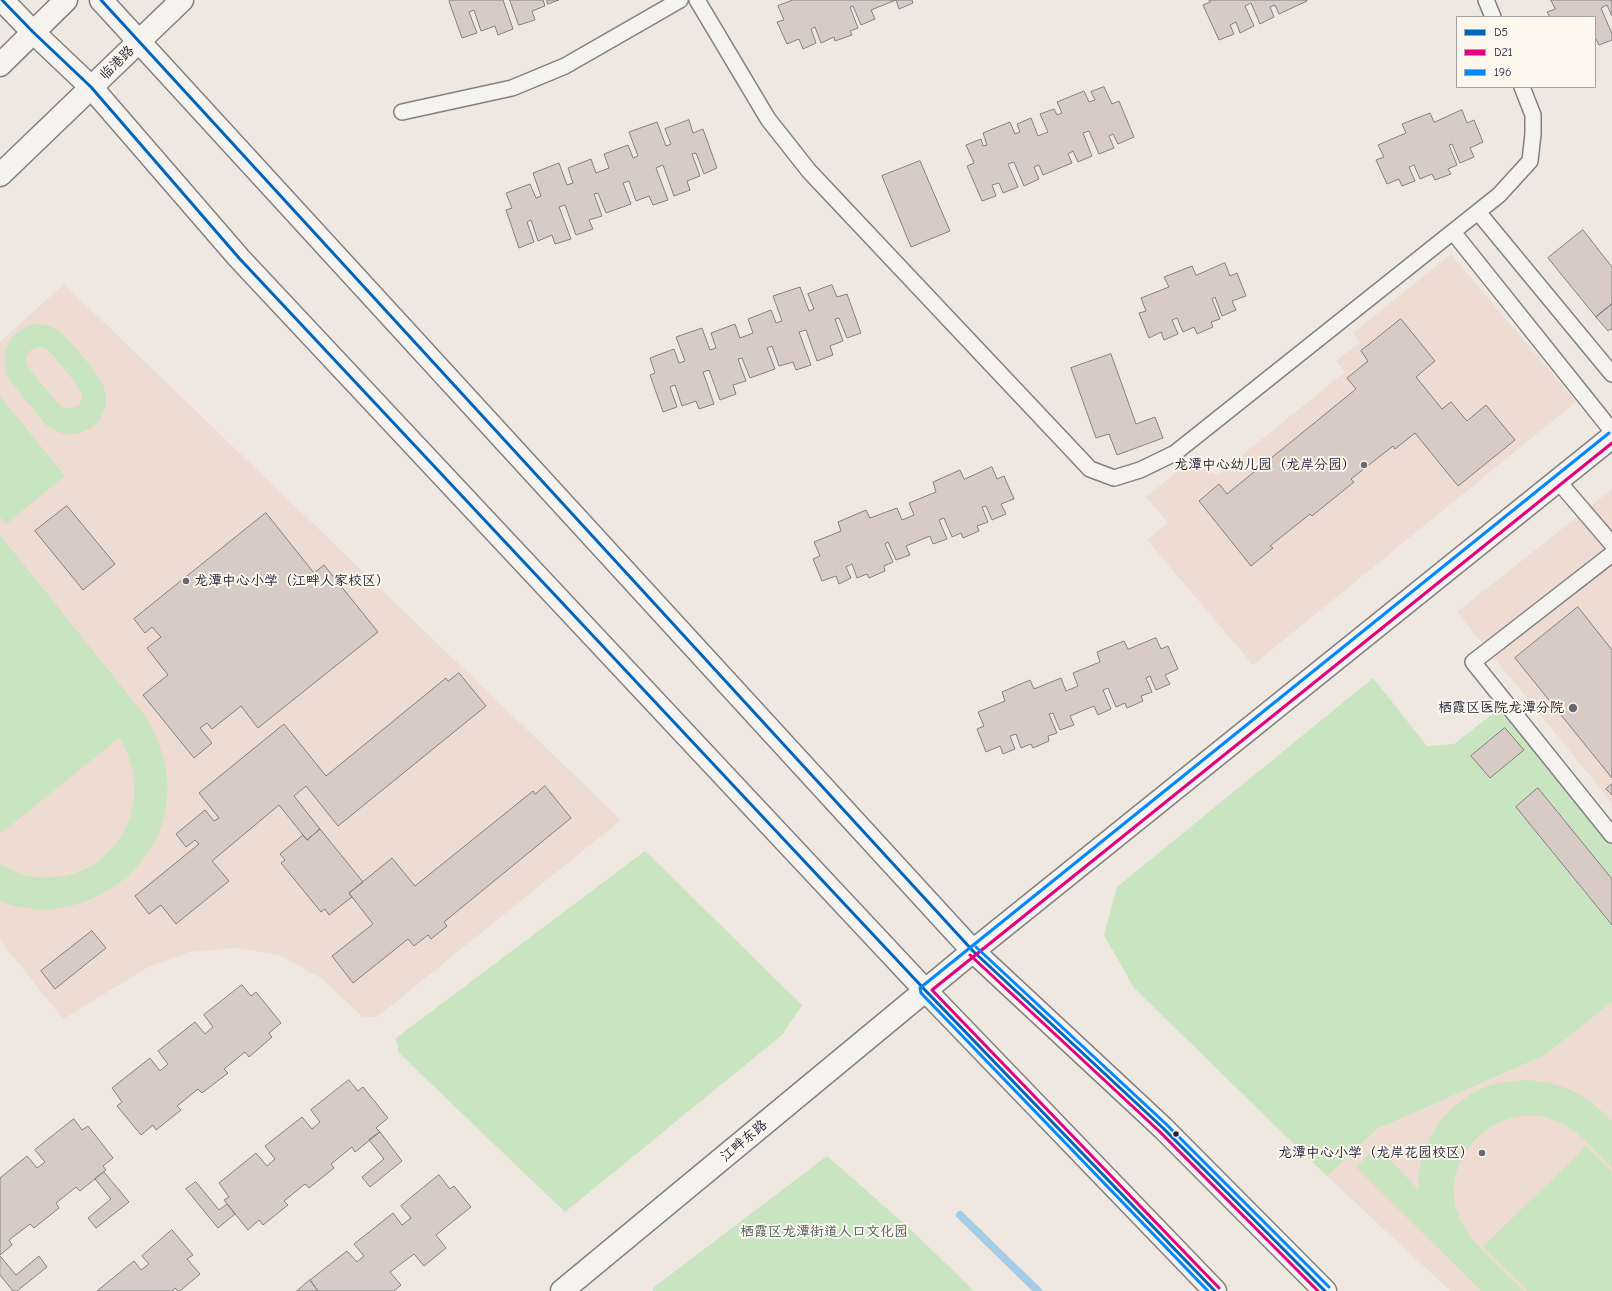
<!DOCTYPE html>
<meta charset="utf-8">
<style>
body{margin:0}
#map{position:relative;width:1612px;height:1291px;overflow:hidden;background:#efe8e1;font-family:"Comic Neue",sans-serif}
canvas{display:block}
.legend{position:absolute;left:1456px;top:16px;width:140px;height:72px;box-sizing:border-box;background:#fbf7ec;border:1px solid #a4a2a5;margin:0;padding:5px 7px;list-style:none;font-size:12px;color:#22223b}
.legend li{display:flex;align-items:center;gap:8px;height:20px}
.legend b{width:20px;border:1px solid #a4a2a5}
</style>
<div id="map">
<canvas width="1612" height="1291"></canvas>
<ul class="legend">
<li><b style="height:5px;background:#0065bd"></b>D5</li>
<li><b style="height:5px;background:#e5007d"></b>D21</li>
<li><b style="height:5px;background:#08f"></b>196</li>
</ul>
</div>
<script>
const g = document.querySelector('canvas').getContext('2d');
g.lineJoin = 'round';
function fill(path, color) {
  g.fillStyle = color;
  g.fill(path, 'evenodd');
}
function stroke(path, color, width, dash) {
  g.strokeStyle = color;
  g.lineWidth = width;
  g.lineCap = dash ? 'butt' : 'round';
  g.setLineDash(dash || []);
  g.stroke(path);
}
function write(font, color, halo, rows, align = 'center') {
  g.font = font + ' "Comic Neue","LXGW WenKai TC",sans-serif';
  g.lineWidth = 4;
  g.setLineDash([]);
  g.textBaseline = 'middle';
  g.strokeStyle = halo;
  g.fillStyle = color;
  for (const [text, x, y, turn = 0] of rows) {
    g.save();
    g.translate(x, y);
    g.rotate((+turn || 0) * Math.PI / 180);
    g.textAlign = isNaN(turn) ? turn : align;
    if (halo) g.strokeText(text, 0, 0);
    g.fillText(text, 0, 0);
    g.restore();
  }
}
fill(new Path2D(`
 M1451,254L1576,402L1253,665L1147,540L1168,523L1146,497L1198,454L1216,476L1345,372L1336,361L1360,342L1353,333Z
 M64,284L621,820L377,1017H363L322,979L279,955L238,948L189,952L147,968L63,1019L0,940V342Z
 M1612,489V803L1457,612Z
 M1612,1002V1291H1450L1327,1176L1377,1129L1545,1055Z`), '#eedcd2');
fill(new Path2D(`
 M36,324C44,325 51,326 57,330C67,336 92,367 99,378C103,384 106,391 106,398C107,420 86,437 66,434C58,433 52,429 46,425L7,377C0,351 9,330 36,324ZM36,347H43L49,351C56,359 81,387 82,396C82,409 68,411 59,405L28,367C24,357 27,352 36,347Z
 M0,396L65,476L6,524L0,517Z
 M0,535L146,717C161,744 170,770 167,801C160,865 99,913 35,909C24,908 11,906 0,901V864C10,869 20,875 31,876C110,890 162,803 119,738L0,834Z
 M1373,678L1427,746L1454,744L1500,708L1612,845V1002L1545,1055L1377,1129L1327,1176L1134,988L1104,935L1117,887Z
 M645,851L802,1005L782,1035L565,1212L399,1053L396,1038Z
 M1527,1080C1566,1084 1584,1093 1612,1121V1168C1594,1150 1576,1127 1551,1119C1497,1101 1440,1155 1457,1211C1465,1240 1503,1269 1524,1291H1481L1356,1167L1377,1147L1419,1190C1419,1185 1418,1179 1419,1174C1423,1136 1451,1099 1488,1086C1501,1082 1514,1081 1527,1080Z
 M1586,1146L1612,1172V1291H1528L1483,1247Z
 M827,1156L908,1227L974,1291H653V1288Z`), '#c8e4c0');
stroke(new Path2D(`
 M960,1215L1038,1291`), '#a6cbe4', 8);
const building = new Path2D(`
 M451,0H503L513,29L498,35L495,26L481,31L474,10L469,12L477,33L462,38L449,1Z
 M510,0H543L545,6L532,11L535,20L519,25Z
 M547,0H559L548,4Z
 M793,0H912L913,3L899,9L896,0L871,10L875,19L861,25L853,6L850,7L858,28L850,31L852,35L835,41L834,37L821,43L815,27L811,29L816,43L803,49L799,39L787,44L777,22L784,20L778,6Z
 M1209,0H1307V1L1279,14L1275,5L1270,7L1274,17L1260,24L1251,3L1245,6L1254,26L1240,33L1236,22L1230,25L1234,34L1219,40L1203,5L1210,2Z
 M1551,0H1612V16L1607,5L1601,8L1612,34V40L1599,45L1595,37V17H1550L1547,12L1555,9Z
 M1104,87L1112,104L1119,101L1134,137L1118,144L1113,134L1109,136L1114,148L1099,154L1089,131L1083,133L1092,156L1078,162L1073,151L1068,154L1072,163L1043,175L1039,165L1034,167L1039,179L1024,186L1014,162L1008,164L1018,187L1003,193L999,183L992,185L996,196L982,201L967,166L974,163L966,145L981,139L983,146L987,145L983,133L1010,122L1015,134L1020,132L1017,124L1031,118L1038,136L1048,132L1040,114L1054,109L1057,115L1062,113L1057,102L1084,91L1089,102L1095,100L1091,92Z
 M1462,110L1467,123L1474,120L1483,142L1470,148L1474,157L1460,163L1452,144L1449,145L1457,165L1448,169L1451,174L1435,180L1432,174L1420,179L1414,165L1409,167L1415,181L1402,186L1399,179L1387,184L1376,160L1384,157L1378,145L1406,133L1402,124L1430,113L1434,122Z
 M689,120L693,133L703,129L717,168L704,174L696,153L692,154L700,176L687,181L690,190L674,196L663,165L656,168L668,200L653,205L649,196L636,201L629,181L623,183L631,204L606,213L598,193L594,194L602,216L589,220L593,229L576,235L565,205L559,207L571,239L555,244L552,235L538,241L531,220L527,222L534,242L519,248L506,210L512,208L506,193L530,184L536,198L541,196L533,173L559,163L567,185L573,183L568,168L591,159L596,173L609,168L604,154L628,145L633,158L638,156L629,132L657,122L666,146L671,144L665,129Z
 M920,161L950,231L911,247L882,176Z
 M1583,230L1612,267V304L1596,317L1548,258Z
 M1225,263L1230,276L1237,273L1246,296L1232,301L1236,310L1222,316L1215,297L1212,299L1220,319L1211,322L1213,327L1197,334L1194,327L1183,332L1177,318L1172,320L1178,334L1164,340L1161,332L1149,338L1139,313L1146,311L1141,298L1169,287L1164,277L1192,266L1196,275Z
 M832,285L837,297L847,294L861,333L847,338L839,318L835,319L843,341L830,346L833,355L817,361L806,330L799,332L811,365L796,370L793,362L779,366L772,346L767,348L775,369L750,378L742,358L738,359L746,381L733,385L736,394L720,400L709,370L703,372L714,404L699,409L696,401L682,406L675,385L670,387L677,407L663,412L650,375L655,373L650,358L674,349L679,363L685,361L676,337L702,328L710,350L716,348L711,333L735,324L740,338L753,333L748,319L771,310L776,323L782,321L773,296L800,287L809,311L814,309L808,294Z
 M1612,304V330L1610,329L1608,331L1596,317Z
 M1401,319L1435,361L1416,377L1442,409L1451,402L1467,421L1486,405L1515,440L1458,486L1415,433L1395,449L1393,446L1351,479L1354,482L1312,516L1310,514L1270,546L1273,548L1251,566L1199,501L1219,484L1227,494L1356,389L1347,378L1368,361L1361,351Z
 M1111,354L1136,424L1155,417L1163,438L1117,455L1109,434L1096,438L1071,368Z
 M992,467L997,479L1004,476L1014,499L1001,504L1006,514L992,520L986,506L982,507L988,522L977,526L979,531L963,538L961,533L952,537L944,518L939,520L947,539L933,544L930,536L906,546L910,555L896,560L888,542L885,544L893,562L884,566L885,571L869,578L867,574L857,578L852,564L846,567L851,578L839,584L836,576L822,581L813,559L820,556L814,542L841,531L838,522L866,510L870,518L897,508L902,520L914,515L909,503L936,492L933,482L960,470L964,479Z
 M67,506L115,564L83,590L35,531Z
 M266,513L314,573L324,565L378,632L258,728L241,706L212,729L207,723L200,728L212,743L194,758L143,695L168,675L147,648L161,637L152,627L145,633L134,619Z
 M1578,607L1612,650V778L1515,658Z
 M1156,638L1161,649L1168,646L1178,669L1165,675L1170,684L1156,690L1150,676L1146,678L1152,692L1141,696L1143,701L1127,708L1125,703L1116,707L1108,688L1103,690L1111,709L1098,715L1094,706L1070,716L1074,725L1060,730L1053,713L1049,714L1057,733L1048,736L1049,741L1033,748L1031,744L1021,748L1016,734L1010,736L1015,749L1003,754L1000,746L986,752L977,729L984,726L978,712L1005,701L1002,692L1030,680L1034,689L1061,678L1066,691L1078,686L1073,673L1100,662L1097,652L1124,641L1128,649Z
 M459,673L486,706L338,826L306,786L294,796L320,829L307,840L279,805L212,861L229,881L176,924L161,905L149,914L135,896L199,844L195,840L186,847L176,834L205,810L214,821L219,818L199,793L284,724L326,776L446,678L448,681Z
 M1505,728L1524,750L1490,778L1471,756Z
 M1612,784V795L1606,789Z
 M545,786L571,818L444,922L447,926L431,939L428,935L414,946L408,939L353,983L332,956L373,924L349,893L392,858L415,886L533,791L535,794Z
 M1538,788L1612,879V925L1516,807Z
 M320,829L363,882L349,893L352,897L329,915L325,909L321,912L281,863L285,860L280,854L303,835L307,840Z
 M92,931L106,948L55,989L41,971Z
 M242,985L251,996L256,992L281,1023L269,1033L272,1037L249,1057L245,1052L224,1069L228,1073L202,1093L198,1089L177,1106L181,1110L156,1130L153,1125L141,1135L117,1106L122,1102L112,1088L150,1058L160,1071L168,1064L158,1051L195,1022L205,1034L213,1027L204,1015Z
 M349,1080L358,1091L363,1087L388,1118L376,1128L380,1132L355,1152L352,1147L331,1164L334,1168L309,1188L305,1184L284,1201L288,1205L263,1225L259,1220L248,1230L224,1200L229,1197L219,1183L256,1153L267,1166L275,1159L265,1146L302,1117L312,1129L320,1122L311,1110Z
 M74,1119L82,1130L88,1126L113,1158L103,1166L106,1170L80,1191L76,1187L56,1203L59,1208L34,1228L30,1224L9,1240L12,1245L0,1255V1178L27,1156L37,1168L45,1162L35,1150Z
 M380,1132L402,1161L370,1187L362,1177L384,1159L369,1140Z
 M104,1172L129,1202L96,1228L88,1218L111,1199L95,1179Z
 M439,1175L450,1189L454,1186L471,1207L436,1235L446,1248L424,1266L414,1254L390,1272L401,1285L394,1291H318L310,1280L347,1251L357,1262L364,1256L354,1244L393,1213L402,1225L411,1218L401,1206Z
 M196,1182L219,1210L227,1204L235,1214L218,1228L186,1189Z
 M172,1230L193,1255L187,1259L200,1274L180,1291H178L175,1288L172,1291H97L134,1261L141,1270L149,1264L142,1256Z
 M0,1256L16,1275L39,1256L47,1267L17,1291H13L0,1275Z
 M310,1280L318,1291H297Z`);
fill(building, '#d8cac4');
stroke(building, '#838081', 1);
const lane = new Path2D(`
 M697,0L768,119L809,171L1090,469L1114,478L1140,470L1175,453L1499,195L1530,161L1533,134V115L1522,87
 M1486,0L1493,17
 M402,112L512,88L565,66L680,0
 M1478,212L1612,374
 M1453,232L1612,431
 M1558,481L1612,544
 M1612,554L1473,662L1612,835`);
const secondary = new Path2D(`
 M2,0L33,32L91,87L239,258L925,990L1215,1291
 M101,0L973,951L1163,1128L1325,1291
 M0,65L66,0
 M0,175L182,0
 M562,1291L973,951L1612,437`);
stroke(lane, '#838081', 18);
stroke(secondary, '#838081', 25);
stroke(lane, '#f5f3ef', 15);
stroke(secondary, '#f5f3ef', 22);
stroke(new Path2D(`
 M2,0L33,32L91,87L239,258L925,990L1215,1291
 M101,0L973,951L1163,1128L1325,1291`), '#0065bd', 3);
stroke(new Path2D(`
 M970,955L1160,1132L1318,1291
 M1219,1288L932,990L1612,443`), '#e5007d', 3);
stroke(new Path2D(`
 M976,947L1166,1124L1329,1287
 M1208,1291L921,993L920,988L1609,433`), '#08f', 3);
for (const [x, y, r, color] of [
 [1364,465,4,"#6a6775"],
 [186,581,4,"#6a6775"],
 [1573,708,5,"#6a6775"],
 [1176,1134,3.5,"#22223b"],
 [1482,1153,4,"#6a6775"]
]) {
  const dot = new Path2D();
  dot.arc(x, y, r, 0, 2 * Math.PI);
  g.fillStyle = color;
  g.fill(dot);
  stroke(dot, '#fbf7ec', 1.5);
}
write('14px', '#22223b', '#fbf7ec', [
 ["临港路",117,63,-44],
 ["江畔东路",744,1141,-40]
]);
write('14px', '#22223b', '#fbf7ec', [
 ["龙潭中心幼儿园（龙岸分园）",1356,465],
 ["龙潭中心小学（江畔人家校区）",194,581,"left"],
 ["栖霞区医院龙潭分院",1564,708],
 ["龙潭中心小学（龙岸花园校区）",1474,1153]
], 'right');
write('14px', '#4a5b5b', '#fbf7ec', [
 ["栖霞区龙潭街道人口文化园",824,1232]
]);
</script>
